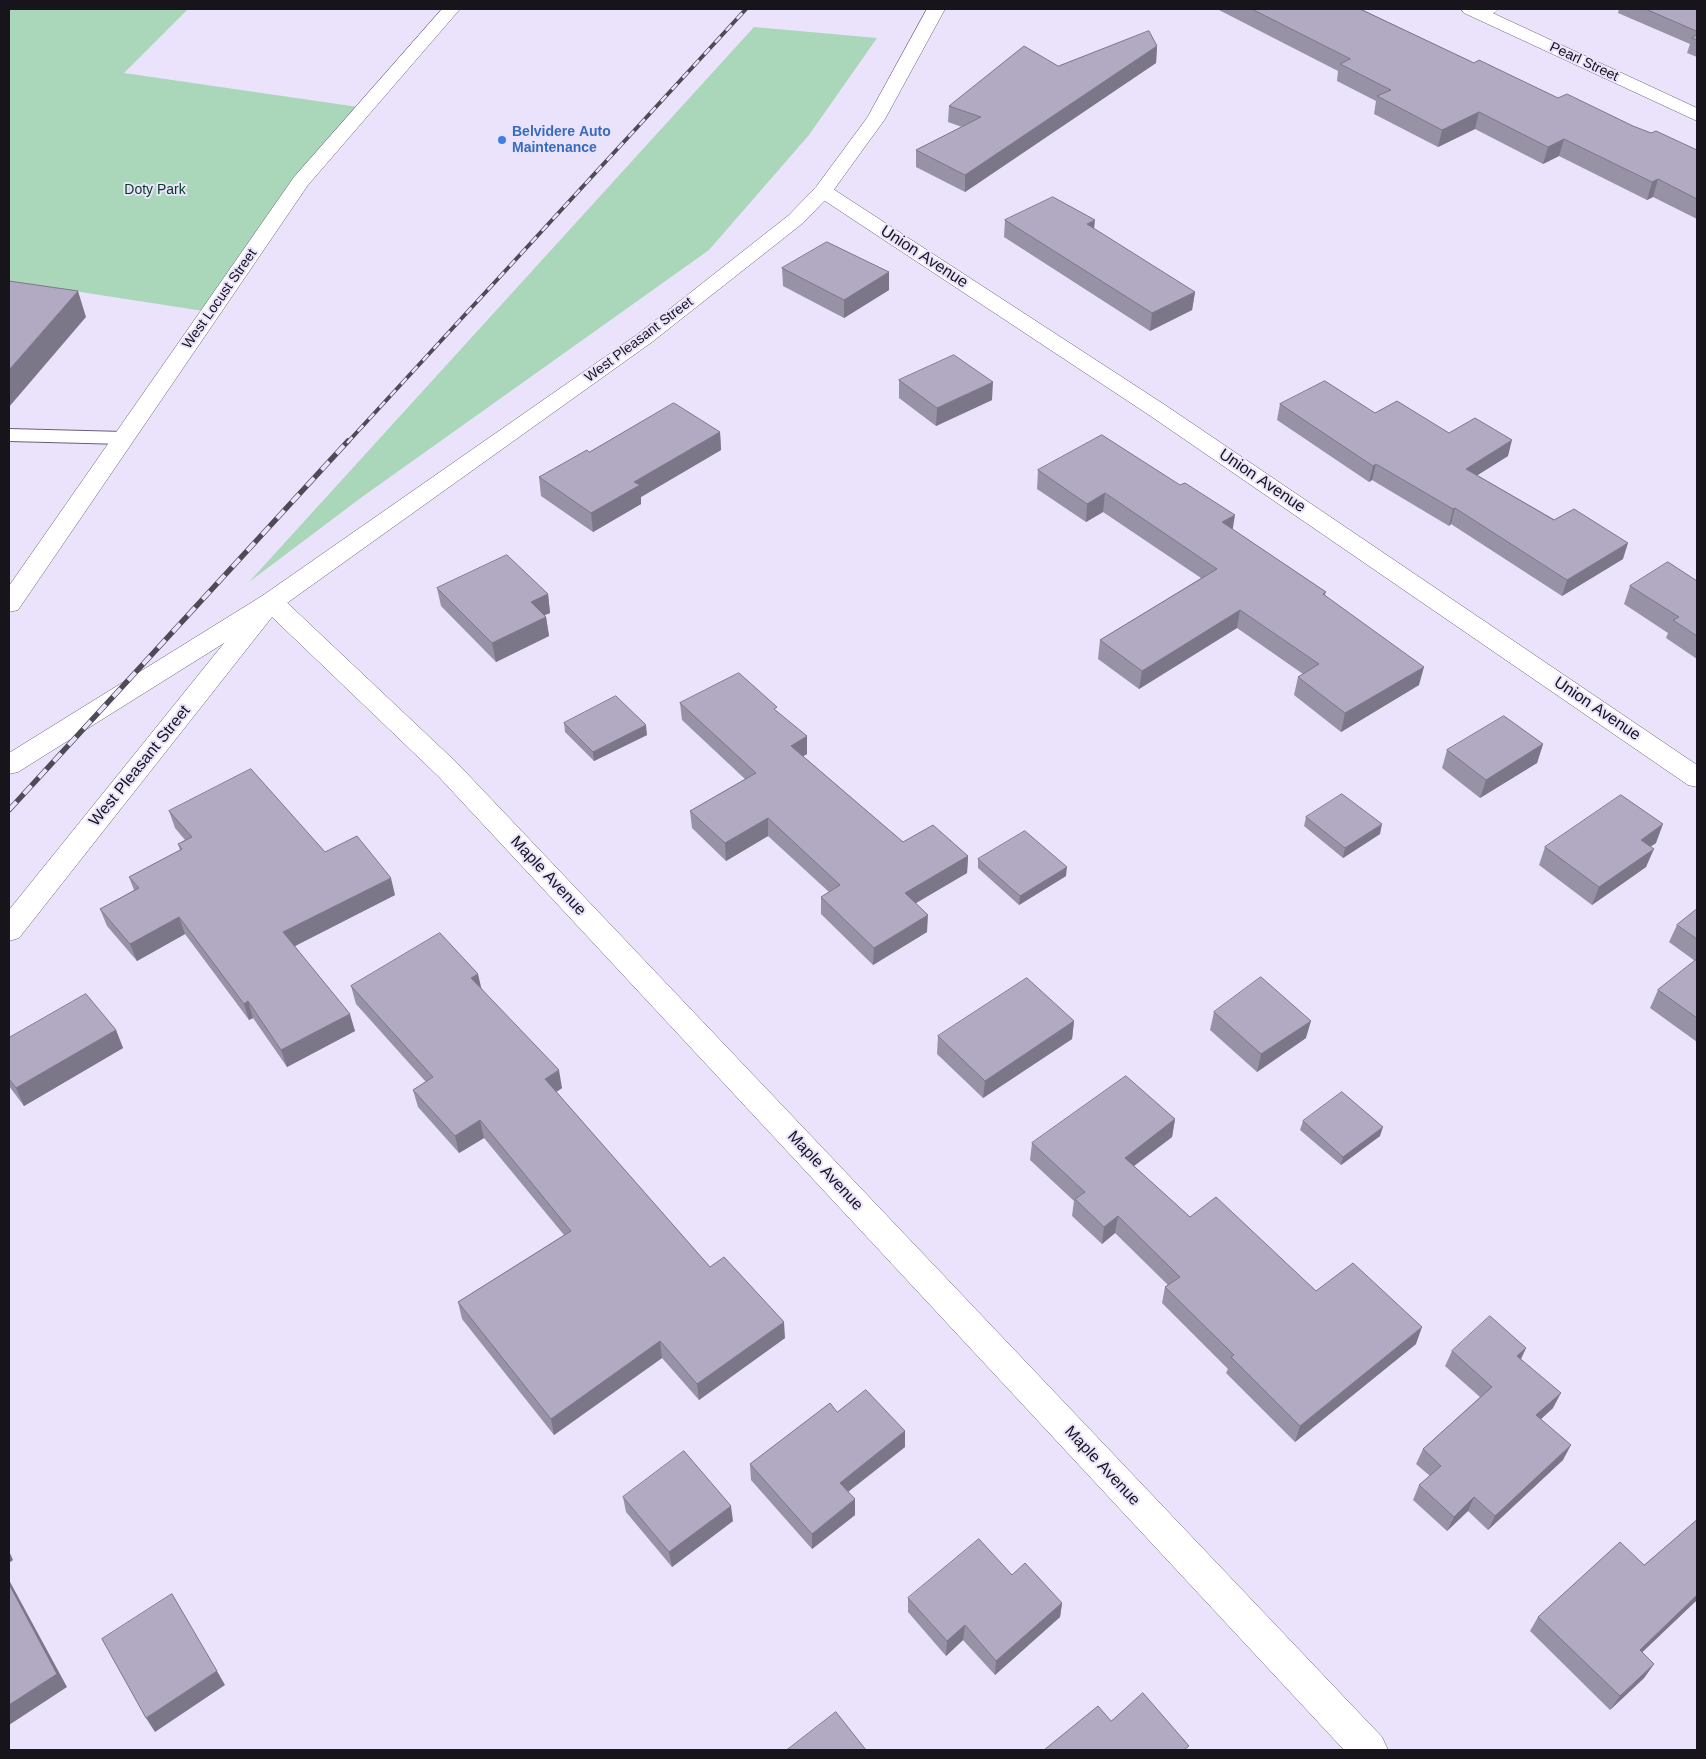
<!DOCTYPE html>
<style>
body{margin:0}
#map{position:relative;width:1706px;height:1759px;overflow:hidden;background:#ebe3fc;font-family:Helvetica,sans-serif}
canvas{display:block}
.frame{position:absolute;inset:0;border:10px solid #17141c;pointer-events:none}
</style>
<div id="map">
<canvas width="1706" height="1759"></canvas>
<div class="frame"></div>
</div>
<script>
const g = document.querySelector('canvas').getContext('2d');
g.lineJoin = 'round';
function fill(path, color) {
  g.fillStyle = color;
  g.fill(path, 'evenodd');
}
function stroke(path, color, width, dash) {
  g.strokeStyle = color;
  g.lineWidth = width;
  g.lineCap = dash ? 'butt' : 'round';
  g.setLineDash(dash || []);
  g.stroke(path);
}
function write(font, color, halo, rows, align = 'center') {
  g.font = font + ' Helvetica,sans-serif';
  g.lineWidth = 4;
  g.setLineDash([]);
  g.textBaseline = 'middle';
  g.strokeStyle = halo;
  g.fillStyle = color;
  for (const [text, x, y, turn = 0] of rows) {
    g.save();
    g.translate(x, y);
    g.rotate((+turn || 0) * Math.PI / 180);
    g.textAlign = isNaN(turn) ? turn : align;
    if (halo) g.strokeText(text, 0, 0);
    g.fillText(text, 0, 0);
    g.restore();
  }
}
fill(new Path2D(`
 M9,9H188L124,73L365,108L210,312L9,281Z
 M754,27L877,38L809,135L709,250L362,497L249,582Z`), '#aad6b9');
const service = new Path2D(`
 M9,429L124,432L130,434L133,438L130,442L124,444L9,441Z`);
const minor = new Path2D(`
 M1473,9H1498C1493,16 1481,19 1473,17L1470,13Z
 M823,185L830,187L1165,405L1697,765V787L1688,785L1149,415L816,195L813,191L816,187Z
 M271,594L280,596L457,763L1382,1737L1388,1750H1344L439,777L272,617L19,938L9,941V910L262,596Z`);
const tertiary = new Path2D(`
 M442,9H460L308,185L18,610L9,612V586L294,177Z
 M927,9H945L885,119L830,195L803,223L652,342L280,608L18,772L9,774V753L262,596L638,334L789,215L816,187L867,118Z
 M1461,9H1484L1697,108V121L1464,13Z`);
stroke(service, '#676075', 2);
stroke(minor, '#676075', 1);
stroke(tertiary, '#676075', 1);
fill(service, '#fff');
fill(minor, '#fff');
fill(tertiary, '#fff');
const railFar1 = new Path2D(`
 M347,443L746,9`);
const rail = new Path2D(`
 M9,810L348,441`);
stroke(railFar1, '#4e4a56', 4);
stroke(rail, '#4e4a56', 5.5);
stroke(railFar1, '#ebe3fc', 2.5, [8]);
stroke(rail, '#ebe3fc', 4, [11]);
fill(new Path2D(`
 M1217,9H1361L1474,63L1558,98L1697,150V219L1653,197L1647,200L1559,156L1543,164L1475,129L1438,147L1374,114L1376,101L1337,81L1338,71Z
 M1619,9H1697V57L1687,53L1690,44L1618,13Z
 M1157,46L1156,63L965,192L916,167V150L962,127L948,122L949,106L1058,66Z
 M1005,220L1195,292L1192,310L1150,331L1004,237Z
 M782,268L889,272V290L844,318L783,286Z
 M899,380L992,400L936,426L899,398Z
 M1280,404L1375,413L1449,433L1508,456L1477,475L1623,559L1562,596L1451,524L1449,526L1372,480L1369,482L1277,420Z
 M720,432L721,450L641,497V504L593,532L541,496L539,477L589,452Z
 M1038,470L1232,529L1326,592L1325,595L1419,685L1341,732L1294,695L1298,677L1303,674L1237,628L1139,689L1098,659L1100,640L1201,578L1103,512L1086,522L1037,489Z
 M1697,581V659L1666,638L1668,633L1624,604L1630,586Z
 M437,588L548,594L550,613L544,615L546,617L549,636L496,662L441,606Z
 M680,703L777,711L807,754L803,756L903,842L968,856L967,873L916,903L927,932L873,965L821,914V897L829,892L768,836L726,861L692,828L690,811L745,779L682,720Z
 M564,723L647,735L594,761L565,732Z
 M1543,744L1537,763L1480,798L1442,768L1447,750Z
 M169,811L325,852L395,895L295,946L355,1031L287,1067L253,1018L249,1020L185,934L137,961L107,926L100,909L134,890L129,877L180,850L178,844L185,840L175,828Z
 M1306,817L1380,834L1343,858L1304,826Z
 M1656,843L1651,846L1646,867L1592,905L1539,865L1545,847Z
 M978,859L1066,876L1019,905L978,868Z
 M1697,909V1042L1650,1008L1658,990L1695,961L1669,942L1677,925Z
 M351,986L481,988L562,1088L556,1092L710,1267L785,1338L699,1400L662,1358L554,1435L462,1319L458,1302L564,1235L484,1138L459,1153L418,1107L413,1090L426,1082L356,1004Z
 M1214,1012L1306,1038L1257,1072L1210,1030Z
 M1074,1021L1072,1039L983,1098L937,1054L938,1036Z
 M116,1030L123,1048L24,1106L9,1086V1038Z
 M1175,1119L1172,1137L1134,1166L1190,1217L1316,1291L1416,1344L1295,1442L1226,1373L1228,1369L1162,1303L1165,1287L1168,1285L1115,1233L1102,1244L1072,1216L1074,1201L1030,1160L1032,1143Z
 M1303,1121L1380,1136L1341,1165L1300,1130Z
 M1526,1348L1521,1359L1553,1408L1541,1419L1563,1460L1488,1530L1468,1511L1447,1531L1413,1500L1419,1485L1430,1476L1416,1464L1423,1449L1480,1397L1445,1366L1452,1351Z
 M837,1412L905,1431V1447L848,1492L855,1515L812,1549L751,1480L750,1464Z
 M623,1497L733,1521L672,1567L626,1512Z
 M1697,1520V1600L1642,1652L1654,1664L1644,1678L1610,1710L1530,1631L1538,1617L1644,1565Z
 M908,1598L1062,1603L1060,1617L995,1675L963,1640L946,1656L908,1612Z`), '#9892a7');
fill(new Path2D(`
 M1157,46L1156,63L965,192V175Z
 M1479,112L1475,129L1438,147L1442,130Z
 M1564,139L1559,156L1543,164L1548,147Z
 M1658,179L1653,197L1647,200L1652,182Z
 M1095,220L1093,238L1087,224Z
 M889,272V290L844,318V300Z
 M78,291L86,317L9,407V370Z
 M1195,292L1192,310L1150,331L1152,313Z
 M993,382L992,400L936,426L937,408Z
 M720,432L721,450L641,497V504L593,532L591,513L634,482Z
 M1512,440L1508,456L1462,485L1466,469Z
 M1376,464L1372,480L1369,482L1373,466Z
 M1105,493L1103,512L1086,522L1087,504Z
 M1455,508L1451,524L1449,526L1453,509Z
 M1235,515L1232,534L1222,522Z
 M1628,543L1623,559L1562,596L1567,580Z
 M548,594L550,613L533,620L531,602Z
 M1240,610L1237,628L1139,689L1142,671Z
 M546,617L549,636L496,662L492,643Z
 M1424,667L1419,685L1341,732L1345,713Z
 M646,725L647,735L594,761L593,752Z
 M807,736V754L791,763V746Z
 M1543,744L1537,763L1480,798L1486,780Z
 M768,818V836L726,861L725,843Z
 M1382,824L1380,834L1343,858L1345,848Z
 M1663,824L1656,843L1634,858L1641,840Z
 M1654,849L1646,867L1592,905L1599,887Z
 M968,856L967,873L904,910L905,893Z
 M1067,867L1066,876L1019,905L1020,896Z
 M391,878L395,895L289,949L283,932Z
 M928,915L927,932L873,965L874,948Z
 M179,917L185,934L137,961L130,944Z
 M478,974L482,991L471,978Z
 M248,1001L253,1018L249,1020L244,1004Z
 M350,1014L355,1031L287,1067L281,1050Z
 M1074,1021L1072,1039L983,1098L985,1081Z
 M1311,1021L1306,1038L1257,1072L1261,1054Z
 M116,1030L123,1048L24,1106L16,1088Z
 M559,1070L562,1088L549,1097L545,1079Z
 M1175,1119L1172,1137L1122,1175L1125,1158Z
 M480,1120L484,1138L459,1153L455,1136Z
 M1383,1127L1380,1136L1341,1165L1343,1157Z
 M1118,1216L1115,1233L1102,1244L1104,1227Z
 M784,1322L785,1338L699,1400L697,1384Z
 M1422,1327L1416,1344L1295,1442L1300,1426Z
 M660,1341L662,1358L554,1435L551,1419Z
 M1526,1348L1519,1363L1517,1356Z
 M1561,1393L1553,1408L1529,1430L1536,1415Z
 M905,1431V1447L840,1498V1483Z
 M1571,1445L1563,1460L1488,1530L1495,1516Z
 M1474,1497L1468,1511L1447,1531L1454,1517Z
 M855,1499V1515L812,1549V1534Z
 M731,1506L733,1521L672,1567L669,1552Z
 M9,1551L13,1560L9,1563Z
 M9,1580L67,1687L9,1725Z
 M1697,1595V1600L1630,1664L1640,1650Z
 M1062,1603L1060,1617L995,1675L996,1661Z
 M965,1625L963,1640L946,1656L947,1641Z
 M1654,1664L1644,1678L1610,1710L1620,1696Z
 M217,1671L225,1685L155,1732L146,1718Z`), '#7c7788');
const building = new Path2D(`
 M1252,9H1360L1474,63L1479,60L1558,98L1567,94L1633,126L1651,133L1656,131L1697,150V199L1658,179L1652,182L1564,139L1548,147L1479,112L1442,130L1377,96L1391,90L1340,64L1350,59Z
 M1646,9H1697V31Z
 M1149,31L1157,46L965,175L916,150L981,117L949,106L1024,46L1058,66Z
 M1697,35V40L1692,38Z
 M1053,197L1095,220L1087,224L1195,292L1152,313L1005,220Z
 M827,242L889,272L844,300L782,268Z
 M9,281L78,291L9,370Z
 M954,355L993,382L937,408L899,380Z
 M1325,381L1375,413L1397,401L1449,433L1475,418L1512,440L1466,469L1554,520L1574,509L1628,543L1567,580L1455,508L1453,509L1376,464L1373,466L1280,404Z
 M674,403L720,432L634,482L640,485L591,513L539,477L587,450L589,452Z
 M1102,435L1180,485L1185,483L1235,515L1222,522L1326,592L1323,594L1424,667L1345,713L1298,677L1319,664L1240,610L1142,671L1100,640L1217,569L1105,493L1087,504L1038,470Z
 M507,555L548,594L531,602L546,617L492,643L437,588Z
 M1668,562L1697,581V636L1673,620L1679,617L1630,586Z
 M739,673L777,707L774,709L807,736L791,746L903,842L933,825L968,856L905,893L928,915L874,948L821,897L840,885L768,818L725,843L690,811L756,773L680,703Z
 M616,696L646,725L593,752L564,723Z
 M1504,716L1543,744L1486,780L1447,750Z
 M251,769L325,852L357,836L391,878L283,932L350,1014L281,1050L248,1001L244,1004L179,917L130,944L100,909L139,888L129,877L182,849L178,844L192,837L169,811Z
 M1342,794L1382,824L1345,848L1306,817Z
 M1621,795L1663,824L1641,840L1654,849L1599,887L1545,847Z
 M1025,831L1067,867L1020,896L978,859Z
 M1697,909V939L1677,925Z
 M440,933L478,974L471,978L559,1070L545,1079L710,1267L724,1257L784,1322L697,1384L660,1341L551,1419L458,1302L571,1231L480,1120L455,1136L413,1090L433,1077L351,986Z
 M1697,959V1018L1658,990Z
 M1261,977L1311,1021L1261,1054L1214,1012Z
 M1027,978L1074,1021L985,1081L938,1036Z
 M86,994L116,1030L16,1088L9,1079V1038Z
 M1126,1076L1175,1119L1125,1158L1190,1217L1216,1197L1316,1291L1353,1263L1422,1327L1300,1426L1231,1357L1234,1355L1165,1287L1180,1277L1118,1216L1104,1227L1075,1199L1085,1192L1032,1143Z
 M1342,1092L1383,1127L1343,1157L1303,1121Z
 M1490,1316L1526,1348L1517,1356L1561,1393L1536,1415L1571,1445L1495,1516L1474,1497L1454,1517L1419,1485L1441,1466L1423,1449L1492,1387L1452,1351Z
 M866,1390L905,1431L840,1483L855,1499L812,1534L750,1464L830,1403L837,1412Z
 M684,1451L731,1506L669,1552L623,1497Z
 M1697,1520V1595L1640,1650L1654,1664L1620,1696L1538,1617L1620,1542L1644,1565Z
 M979,1539L1012,1575L1025,1563L1062,1603L996,1661L965,1625L947,1641L908,1598Z
 M9,1584L57,1674L9,1705Z
 M172,1594L217,1671L146,1718L102,1639Z
 M1143,1693L1189,1746L1184,1750H1044L1098,1706L1111,1721Z
 M836,1712L866,1750H787Z`);
fill(building, '#b1aac2');
stroke(building, '#7c7788', 1);
for (const [x, y, r, color] of [
 [502,140,5,"#3f7fe0"]
]) {
  const dot = new Path2D();
  dot.arc(x, y, r, 0, 2 * Math.PI);
  g.fillStyle = color;
  g.fill(dot);
  stroke(dot, '#ebe3fc', 2);
}
write('14px', '#17141c', '#ebe3fc', [
 ["Pearl Street",1584,62,25],
 ["West Locust Street",220,299,-55],
 ["West Pleasant Street",639,340,-37]
]);
write('bold 14px', '#366cbe', '#ebe3fc', [
 ["Belvidere Auto",512,132],
 ["Maintenance",512,148]
], 'left');
write('14px', '#003c1f', '#ebe3fc', [
 ["Doty Park",155,190]
]);
write('16px', '#17141c', '#ebe3fc', [
 ["Union Avenue",924,257,33],
 ["Union Avenue",1262,481,34],
 ["Union Avenue",1597,709,34],
 ["West Pleasant Street",140,766,-51],
 ["Maple Avenue",548,876,47],
 ["Maple Avenue",825,1171,47],
 ["Maple Avenue",1102,1466,47]
]);
</script>
